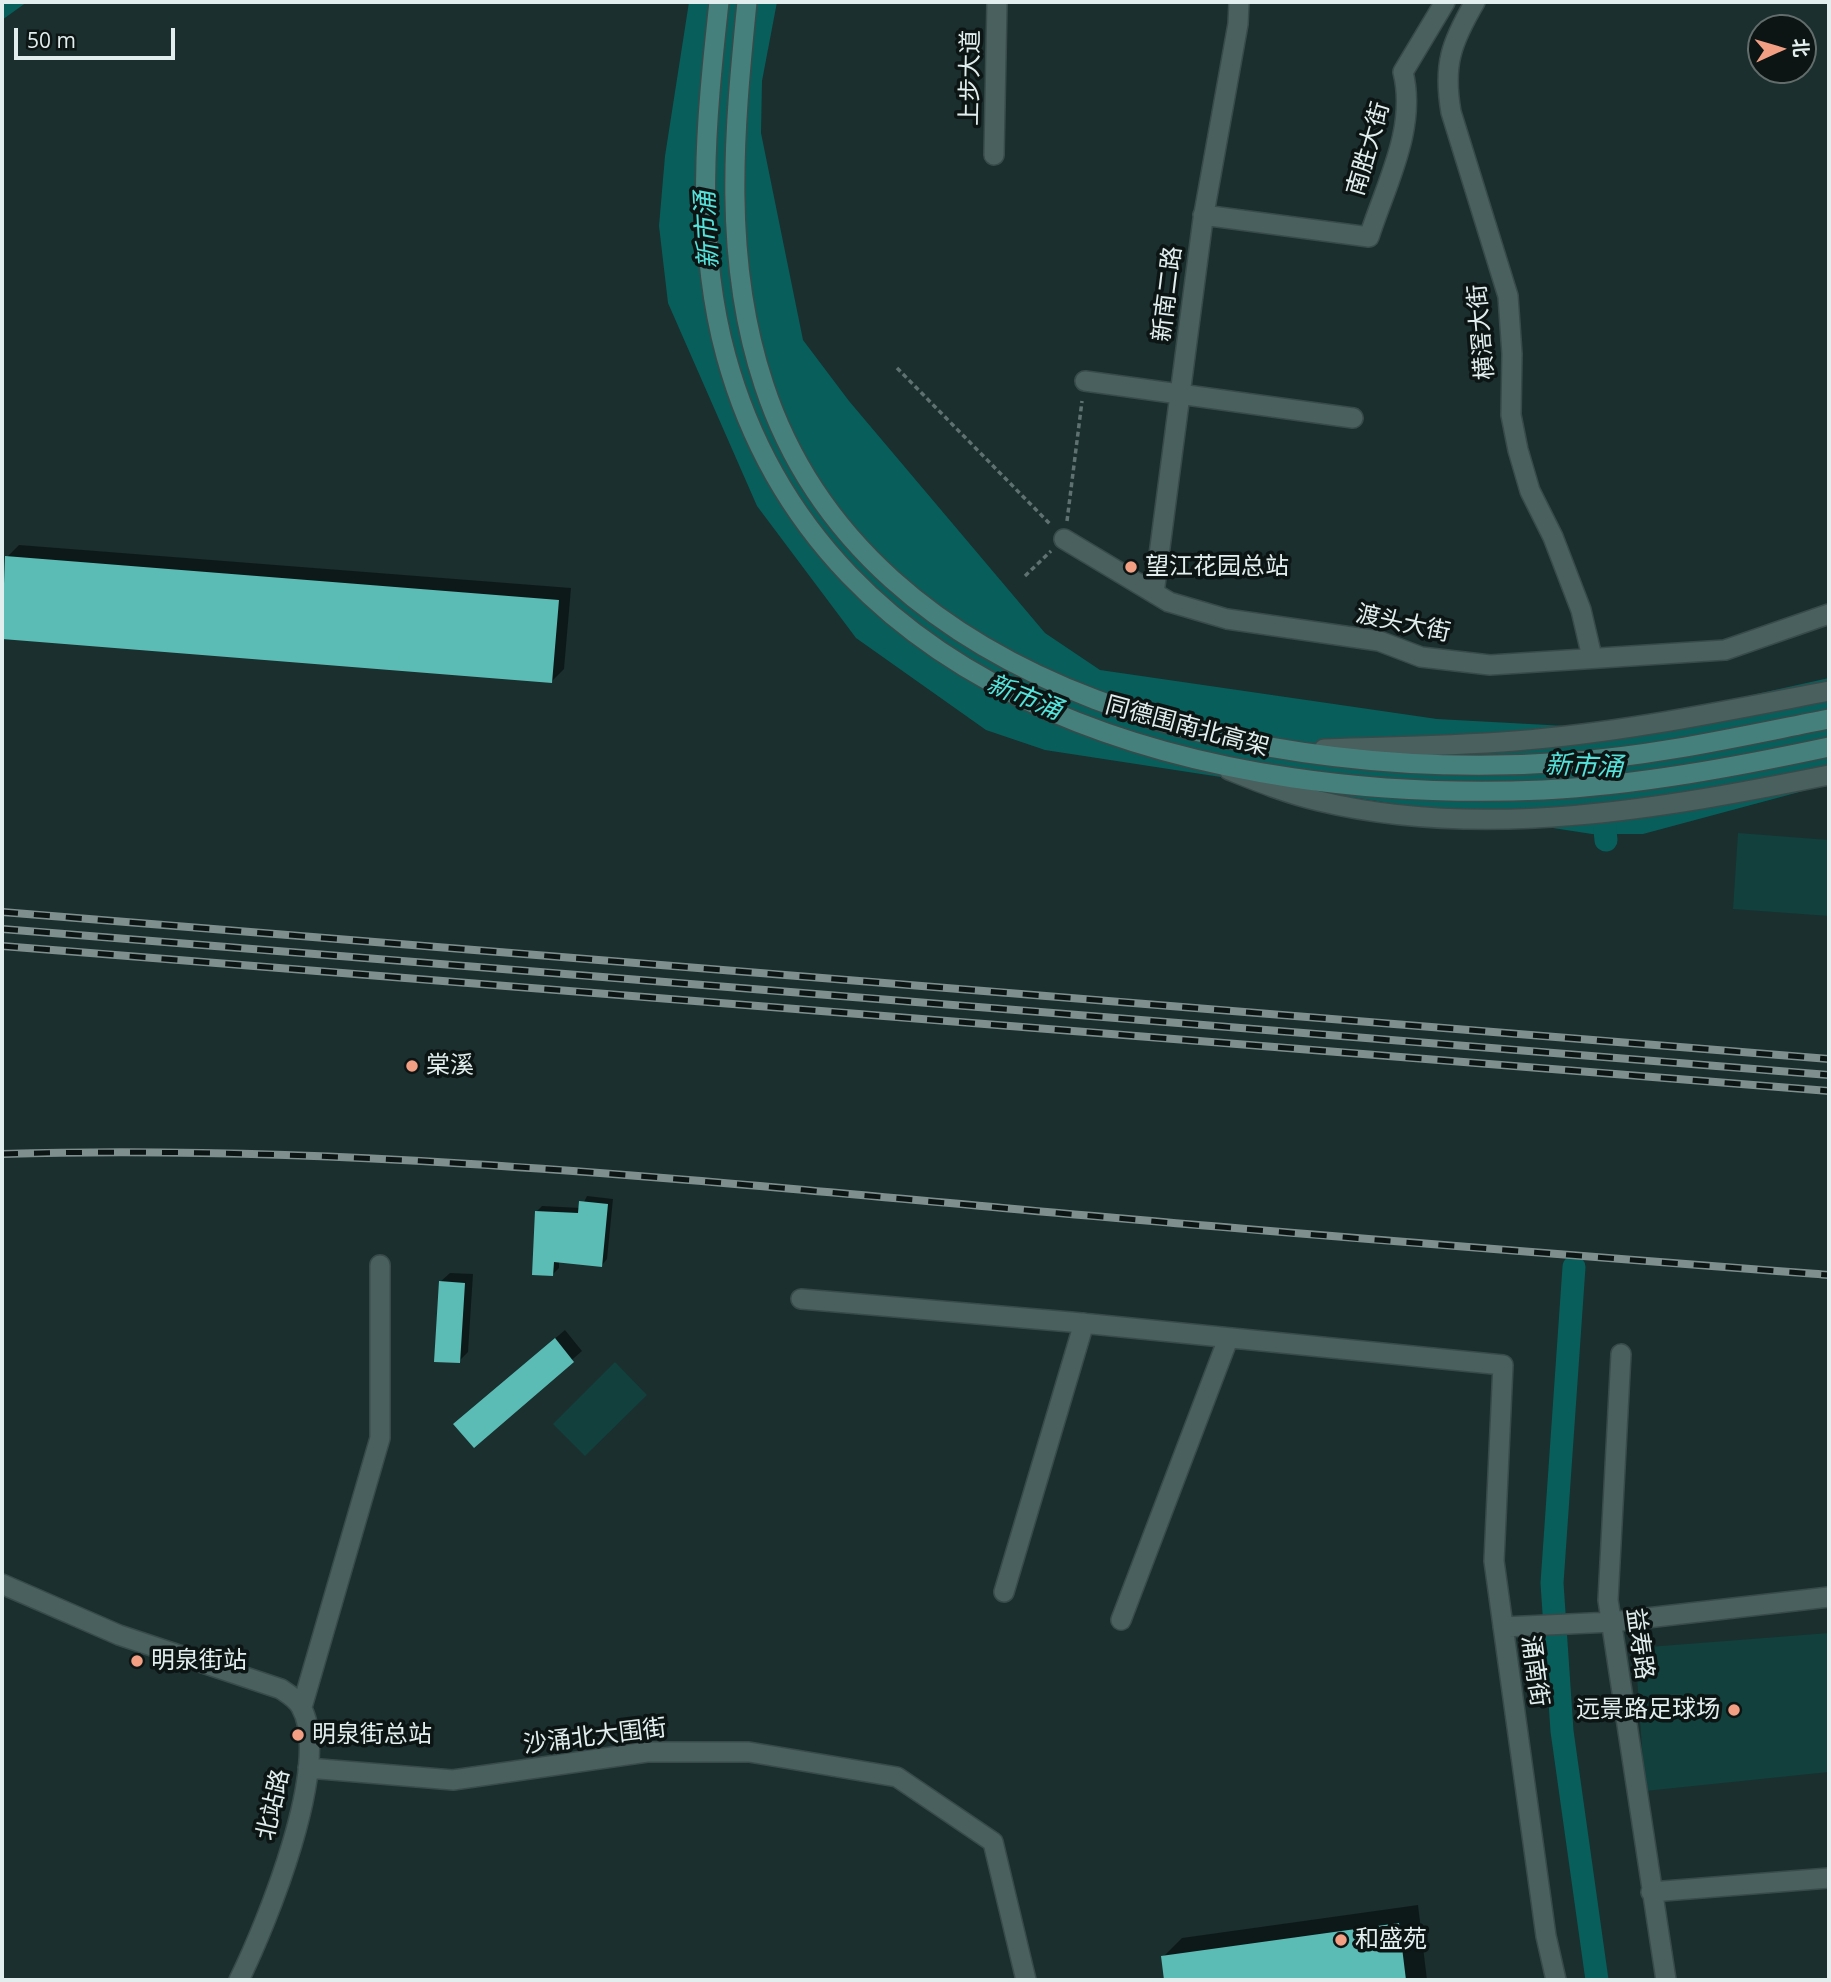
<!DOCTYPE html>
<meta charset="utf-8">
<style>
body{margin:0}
#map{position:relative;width:1831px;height:1982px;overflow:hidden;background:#1a2f2e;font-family:"Open Sans","Noto Sans SC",sans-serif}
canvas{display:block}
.frame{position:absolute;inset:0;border:4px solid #e1eeed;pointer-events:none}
.north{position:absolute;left:1747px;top:14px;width:70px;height:70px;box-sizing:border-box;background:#0c1514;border:2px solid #616c6b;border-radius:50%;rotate:86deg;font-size:19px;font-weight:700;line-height:28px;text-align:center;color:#e1eeed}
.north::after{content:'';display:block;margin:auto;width:24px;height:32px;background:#f39f83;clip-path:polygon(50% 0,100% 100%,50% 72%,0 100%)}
.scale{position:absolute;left:14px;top:28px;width:161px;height:32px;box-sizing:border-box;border:4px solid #e1eeed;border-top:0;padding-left:9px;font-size:21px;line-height:24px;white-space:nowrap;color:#e1eeed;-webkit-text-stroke:5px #0c1514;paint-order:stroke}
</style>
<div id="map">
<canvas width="1831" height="1982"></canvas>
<div class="frame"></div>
<div class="north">北</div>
<div class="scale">50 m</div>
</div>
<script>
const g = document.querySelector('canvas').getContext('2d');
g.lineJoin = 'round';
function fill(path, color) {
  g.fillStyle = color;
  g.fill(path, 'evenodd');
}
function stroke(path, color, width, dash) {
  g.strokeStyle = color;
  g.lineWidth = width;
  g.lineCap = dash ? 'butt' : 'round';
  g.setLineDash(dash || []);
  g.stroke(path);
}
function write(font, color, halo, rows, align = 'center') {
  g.font = font + ' "Open Sans","Noto Sans SC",sans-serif';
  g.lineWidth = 7;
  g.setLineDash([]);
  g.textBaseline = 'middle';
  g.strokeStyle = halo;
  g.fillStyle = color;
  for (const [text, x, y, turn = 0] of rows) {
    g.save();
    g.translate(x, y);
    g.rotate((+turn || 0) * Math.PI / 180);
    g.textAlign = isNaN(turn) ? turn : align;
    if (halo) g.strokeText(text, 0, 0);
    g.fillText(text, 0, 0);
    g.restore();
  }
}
fill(new Path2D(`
 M1738,833L1829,840V916L1733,909Z
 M615,1362L647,1395L585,1456L553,1424Z
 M1829,1633V1772L1645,1791L1635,1648Z`), '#11403d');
fill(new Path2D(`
 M2,2H27L2,20Z
 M689,2H777L762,81L761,133L803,340L849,401L1045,633L1100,670L1437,719L1603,728L1829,678V784L1643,834H1592L1045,750L986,730L856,638L757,506L668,303L659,226L665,156Z`), '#085e5a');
fill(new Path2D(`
 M19,545L571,588L564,669L552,681L2,638L7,557Z
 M587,1196L613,1199L607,1259L602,1265L559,1261V1268L553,1274L536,1212L542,1206L581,1208Z
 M450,1273L473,1274L468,1352L459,1361L440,1282Z
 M565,1330L582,1351L474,1445L465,1415Z
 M1418,1905L1427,1980H1166L1163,1957L1182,1938Z`), '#0007');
stroke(new Path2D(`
 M1602,802L1606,840
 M1574,1267L1552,1583L1562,1731L1597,1980`), '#085e5a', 23);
fill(new Path2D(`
 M5,556L559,600L552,683L2,639Z
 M579,1201L608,1204L602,1267L554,1262L553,1276L532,1275L535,1211L578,1213Z
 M439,1281L465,1283L460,1363L434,1362Z
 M555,1338L574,1362L474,1448L453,1424Z
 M1399,1923L1406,1980H1164L1161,1956Z`), '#5bbbb5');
const minor = new Path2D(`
 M1475,2C1451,43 1443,65 1451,112L1508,296L1512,354L1511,415L1518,450L1530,491L1553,537L1581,610L1592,657
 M994,155L997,2
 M1203,215L1369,237C1386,184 1417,128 1403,72L1445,2
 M1085,381L1353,418
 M1064,539L1169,602L1227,619L1379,641L1421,657L1490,665L1725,650L1829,614
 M1154,593L1203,219L1238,24L1239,2
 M801,1299L1071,1322L1503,1365L1494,1561L1546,1936L1556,1980
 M1621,1354L1608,1600L1666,1980
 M2,1584L119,1635L281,1689C288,1694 297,1699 301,1707C333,1763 266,1925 239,1980
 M1004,1592L1084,1323
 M1121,1620L1228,1339
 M1503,1627L1612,1622L1829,1597
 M302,1707L380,1438V1265
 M308,1768L453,1780L647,1752H749L897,1777L993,1842L1026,1980
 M1651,1892L1829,1878`);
const tertiary = new Path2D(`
 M1324,749C1387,747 1451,746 1515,741C1621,733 1725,711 1829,691
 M1229,770C1259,782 1288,794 1319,801C1485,841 1665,808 1829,775`);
const secondary = new Path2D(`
 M719,2C706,120 694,239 726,356C823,709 1219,804 1543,790C1639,785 1735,767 1829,747
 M747,2C734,131 722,259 764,385C867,699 1277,784 1567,762C1656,756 1742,736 1829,719`);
stroke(minor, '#384b4a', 22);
stroke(tertiary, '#384b4a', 22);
stroke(secondary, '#384b4a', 22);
stroke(new Path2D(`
 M897,368L1050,524
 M1067,521L1082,401
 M1025,576L1051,551`), '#5f7271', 3.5, [5, 3.5]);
stroke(minor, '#49605e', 19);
stroke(tertiary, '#49605e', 19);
stroke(secondary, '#46807c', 19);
const rail = new Path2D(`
 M2,912L1829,1059
 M2,929L1829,1075
 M2,946L1829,1091
 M2,1154C336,1144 670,1178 1003,1208C1278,1233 1554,1254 1829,1275`);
stroke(rail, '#7e8f8e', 8);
stroke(rail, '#0c1514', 5, [16]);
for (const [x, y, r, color] of [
 [1131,567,7,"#f39f83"],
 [412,1066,7,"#f39f83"],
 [137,1661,7,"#f39f83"],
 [1734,1710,7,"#f39f83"],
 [298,1735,7,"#f39f83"],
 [1341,1940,7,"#f39f83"]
]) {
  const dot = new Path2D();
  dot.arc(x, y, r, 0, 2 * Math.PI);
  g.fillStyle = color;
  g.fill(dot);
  stroke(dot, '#0c1514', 2.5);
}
write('24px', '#e1eeed', '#0c1514', [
 ["上步大道",971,78,-89],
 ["南胜大街",1369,149,-74],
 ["新南二路",1168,294,-83],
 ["横滘大街",1482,332,-95],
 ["渡头大街",1403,624,12],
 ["同德围南北高架",1187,727,15],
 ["益寿路",1639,1644,82],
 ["涌南街",1534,1671,82],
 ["沙涌北大围街",595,1737,-7],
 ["北站路",274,1805,-77]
]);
write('24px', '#e1eeed', '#0c1514', [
 ["望江花园总站",1145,567],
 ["棠溪",426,1066],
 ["明泉街站",151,1661],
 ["远景路足球场",1720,1710,"right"],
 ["明泉街总站",312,1735],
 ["和盛苑",1355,1940]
], 'left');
write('italic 26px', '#54e2da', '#0c1514', [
 ["新市涌",708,230,-93],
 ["新市涌",1024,698,22],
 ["新市涌",1584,767,2]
]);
</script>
